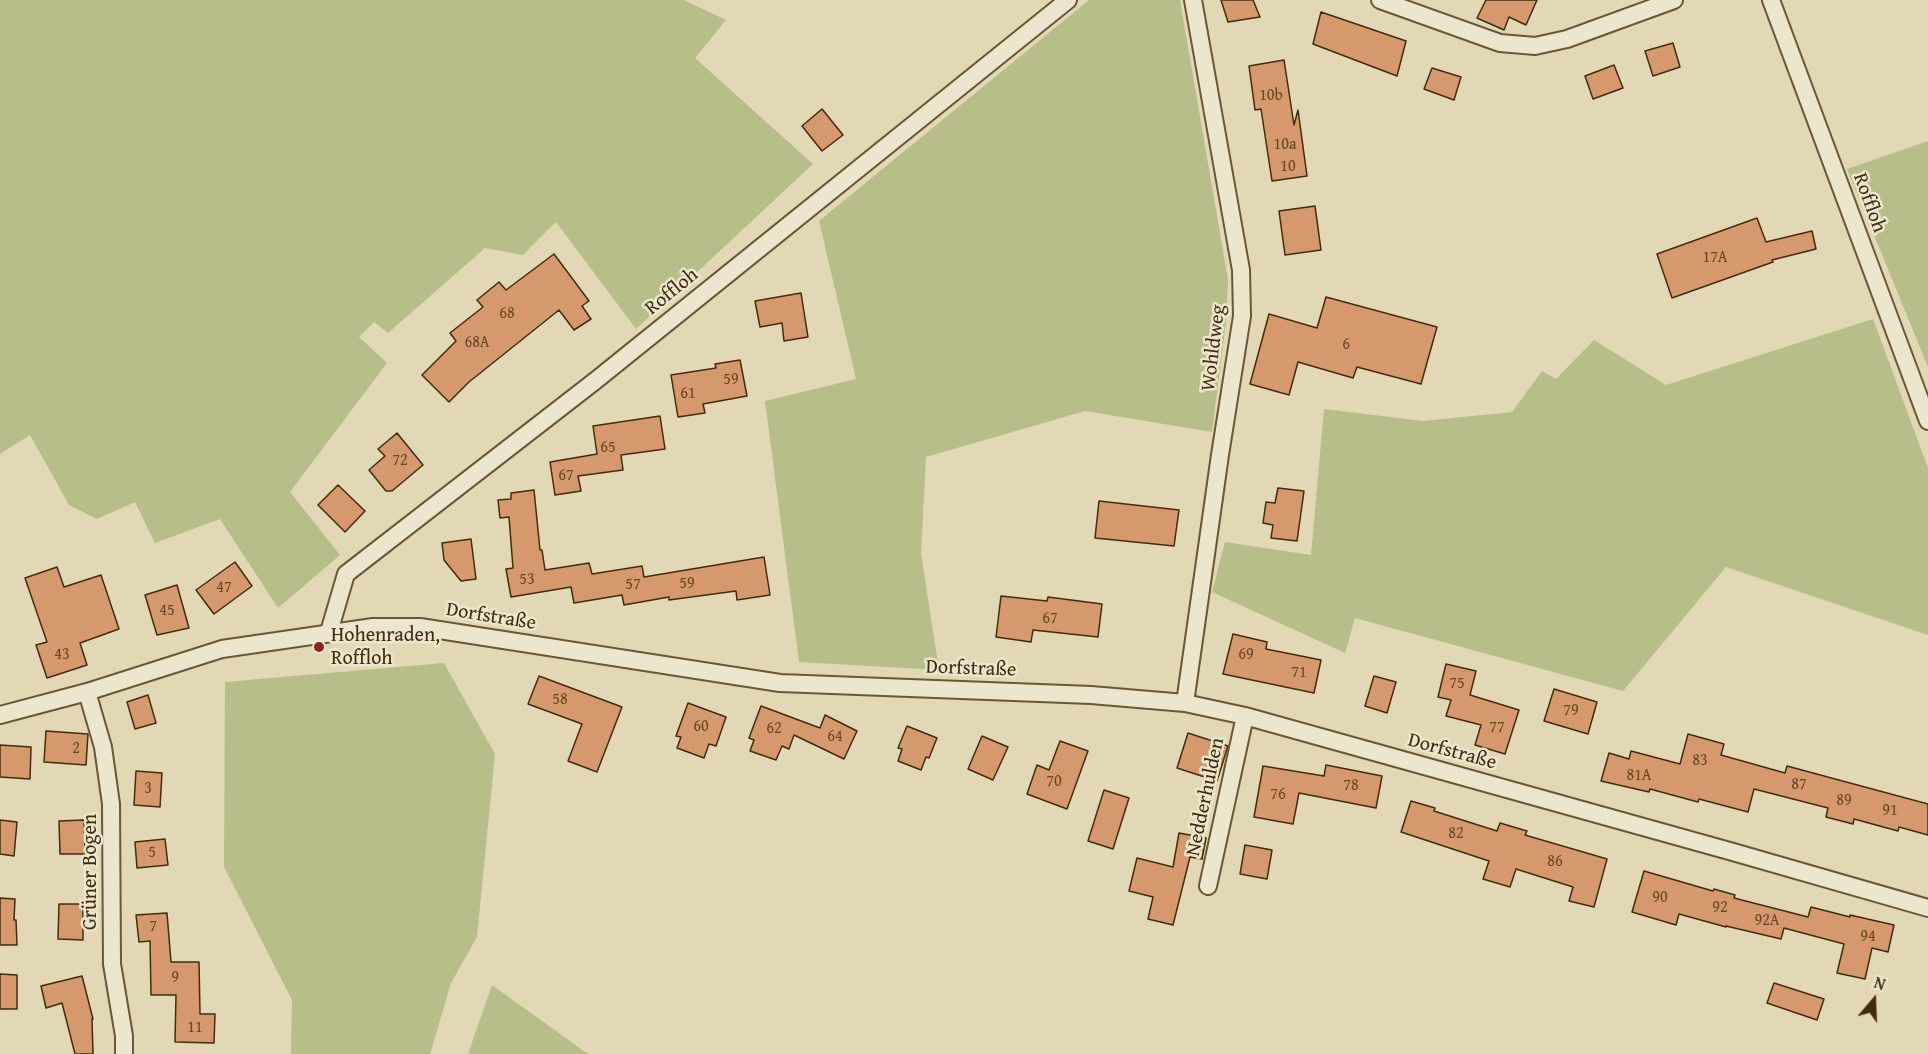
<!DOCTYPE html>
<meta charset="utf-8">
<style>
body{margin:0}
#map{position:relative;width:1928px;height:1054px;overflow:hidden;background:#e2d8b5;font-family:"Gentium Book Plus",serif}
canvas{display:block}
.north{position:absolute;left:1844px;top:970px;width:60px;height:60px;-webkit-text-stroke:4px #ece6cf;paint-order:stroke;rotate:19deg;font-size:16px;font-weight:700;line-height:24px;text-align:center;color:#422c0b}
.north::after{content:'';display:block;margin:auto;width:21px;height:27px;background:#422c0b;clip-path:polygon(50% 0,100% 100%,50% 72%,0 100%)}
</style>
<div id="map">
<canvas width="1928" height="1054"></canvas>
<div class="north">N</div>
</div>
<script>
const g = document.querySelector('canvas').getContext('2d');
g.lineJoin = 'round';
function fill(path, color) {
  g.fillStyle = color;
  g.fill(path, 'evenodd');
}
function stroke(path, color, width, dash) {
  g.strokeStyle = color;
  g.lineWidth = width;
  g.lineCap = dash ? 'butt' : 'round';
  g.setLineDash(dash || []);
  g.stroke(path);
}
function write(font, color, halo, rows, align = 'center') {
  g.font = font + ' "Gentium Book Plus",serif';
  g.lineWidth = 5;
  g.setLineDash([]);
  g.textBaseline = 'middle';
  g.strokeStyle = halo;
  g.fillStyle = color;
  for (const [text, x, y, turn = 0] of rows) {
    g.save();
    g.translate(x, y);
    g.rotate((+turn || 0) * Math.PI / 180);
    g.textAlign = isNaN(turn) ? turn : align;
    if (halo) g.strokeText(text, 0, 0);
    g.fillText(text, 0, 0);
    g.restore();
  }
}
fill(new Path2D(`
 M0,0H684L726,20L695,58L813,164L636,329L556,222L523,255L485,248L388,333L374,322L359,337L387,363L290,492L340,555L278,608L220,519L155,543L135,502L97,519L69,505L30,435L0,454Z
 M1089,0H1180L1228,280L1226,322L1212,432L1085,411L926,457L921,553L939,670L799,662L765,401L856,379L819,221Z
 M1928,141V367L1847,169Z
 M1873,319L1928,468V635L1726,567L1623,691L1355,618L1345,653L1212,592L1225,542L1311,555L1324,409L1423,421L1512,412L1542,371L1556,379L1594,340L1666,385Z
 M444,663L495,754L477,937L451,983L430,1054H291L292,1000L224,867L225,682Z
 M492,985L588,1054H468Z`), '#b9bd89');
const building = new Path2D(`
 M1221,0H1253L1260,17L1228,22Z
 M1486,0H1537L1526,25L1509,17L1504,30L1477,18Z
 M1321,12L1406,41L1397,76L1313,44Z
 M1673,43L1680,67L1653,76L1645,51Z
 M1284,60L1294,125L1298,110L1307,176L1272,181L1261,109L1255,110L1249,66Z
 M1614,65L1623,88L1593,99L1585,76Z
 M1432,68L1461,77L1454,100L1424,89Z
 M822,109L843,135L822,151L802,126Z
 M1315,206L1321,250L1285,255L1279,211Z
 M1757,218L1766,242L1812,231L1816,249L1772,260L1773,262L1672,298L1657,254Z
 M554,254L589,301L582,306L591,319L574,330L559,310L469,382L449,402L422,375L456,341L450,333L483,307L477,300L499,282L506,290Z
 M801,293L808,337L784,341L782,323L760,327L755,301Z
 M1326,297L1437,327L1421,384L1357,367L1353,378L1298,362L1289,395L1250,384L1269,314L1317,328Z
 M740,360L747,396L703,404L705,413L678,417L671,375L716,368L715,364Z
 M660,416L665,449L621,455L623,470L578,476L581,491L555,495L550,462L597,454L593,426Z
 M397,433L423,465L392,491H386L369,470L385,456L378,449Z
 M338,485L365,511L345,532L318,505Z
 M1278,488L1304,491L1297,541L1271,538L1273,525L1263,523L1266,502L1275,503Z
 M534,490L540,550H542L545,570L589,563L592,574L642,566L644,577L764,557L770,595L737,600L736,591L669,600V597L624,605L622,595L574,603L571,587L511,597L506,569L513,568L509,517L500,518L498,500L511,499V493Z
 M1099,501L1179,510L1174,546L1095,538Z
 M471,539L476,579L461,581L444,560L442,543Z
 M235,562L252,586L214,614L196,590Z
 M57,567L64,587L101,575L119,629L80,643L87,665L47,678L36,645L47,642L25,578Z
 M177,585L189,628L157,635L145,595Z
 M1001,596L1047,601L1048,597L1102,604L1098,637L1033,630L1031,642L996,637Z
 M1233,634L1267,642L1266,649L1321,660L1314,693L1223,674Z
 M1446,664L1476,671L1470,695L1519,710L1505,754L1475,745L1481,725L1446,716L1451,700L1438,697Z
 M539,676L622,707L597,772L568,761L582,724L528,704Z
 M1374,676L1396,682L1387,713L1365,706Z
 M1554,689L1597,702L1588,734L1544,721Z
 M148,695L156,723L135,729L127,702Z
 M688,703L726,717L716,746L709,744L704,758L677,748L681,737L676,736Z
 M761,706L820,728L825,715L857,731L844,759L794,735L789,749L782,746L776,760L750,751L754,740L749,738Z
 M907,726L937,738L929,758L926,757L921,770L898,761L902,749L898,748Z
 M46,731L88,734L86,765L44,762Z
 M1188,733L1228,746L1217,781L1177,768Z
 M1688,734L1724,744L1721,755L1785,773L1787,766L1928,804V835L1899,827L1898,831L1854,819L1853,824L1826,817L1828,808L1754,789L1748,812L1699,799L1698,802L1650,789L1649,792L1601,781L1609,753L1629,759L1631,751L1680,764Z
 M982,736L1008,747L993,780L968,769Z
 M1060,741L1088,751L1067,809L1027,794L1037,765L1049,770Z
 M0,745L31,747L30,779L0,777Z
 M1326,765L1382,776L1376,808L1299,793L1293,824L1254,817L1263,766L1324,776Z
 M136,771L162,773L160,807L134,805Z
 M1104,790L1129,798L1113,849L1088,841Z
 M1411,801L1435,808L1434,811L1497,831L1500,823L1527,831L1525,835L1607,859L1594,907L1569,901L1573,887L1516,869L1510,887L1483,879L1489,861L1401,832Z
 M0,820L17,822L14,856L0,854Z
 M84,820L85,854H60L59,821Z
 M1179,833L1206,838L1202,859L1190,857L1173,925L1148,919L1153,897L1129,891L1137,858L1173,867Z
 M165,839L168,865L137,868L135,842Z
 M1245,845L1272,850L1267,879L1240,874Z
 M1644,871L1713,891L1714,889L1735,895L1734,898L1808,917L1811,907L1850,917V915L1894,925L1888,952L1872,948L1865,979L1837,973L1844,944L1784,928L1781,939L1726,926V927L1679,914L1676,925L1632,912Z
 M0,898L15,899L14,920H16L17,945H0Z
 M59,904H83V940L58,939Z
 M167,913L171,962H199L200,1014H215L214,1043L175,1042L176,995H151L150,941L139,942L136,915Z
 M0,974L17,975V1009H0Z
 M82,976L93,1019H92L93,1054H75L62,1003L46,1008L41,986Z
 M1774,983L1824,999L1817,1020L1767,1003Z`);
fill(building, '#d6986d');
stroke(building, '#422c0b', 1.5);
const street = new Path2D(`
 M1380,0L1500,43L1535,46L1567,39L1674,0
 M1771,0L1928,421
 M329,632L346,574L595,381L1068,0
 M87,692L103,747L111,804L112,964L124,1036V1054
 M1185,703L1220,455L1242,316L1241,270L1193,0
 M0,715L87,692L222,649L373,627H420L780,683L1091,695L1185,703L1245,716L1733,852L1928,908
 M1208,886L1245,716`);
stroke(street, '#6a5736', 20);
stroke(street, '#ece6cf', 16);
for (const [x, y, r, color] of [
 [319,647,6,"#8f2418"]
]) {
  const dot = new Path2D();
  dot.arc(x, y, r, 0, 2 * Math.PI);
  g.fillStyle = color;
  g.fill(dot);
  stroke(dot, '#ece6cf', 2);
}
write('16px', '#674724', null, [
 ["10b",1271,96],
 ["10a",1285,145],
 ["10",1288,167],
 ["17A",1715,258],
 ["68",507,314],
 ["68A",477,343],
 ["6",1346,345],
 ["59",731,380],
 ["61",688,394],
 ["65",608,448],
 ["72",400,461],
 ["67",566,476],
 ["53",527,580],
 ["59",687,584],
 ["57",633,585],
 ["47",224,588],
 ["45",167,611],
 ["67",1050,619],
 ["43",62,655],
 ["69",1246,655],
 ["71",1299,673],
 ["75",1457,684],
 ["58",560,700],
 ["79",1571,711],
 ["60",701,727],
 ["77",1497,728],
 ["62",774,729],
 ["64",835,737],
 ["2",76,749],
 ["83",1700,761],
 ["81A",1639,776],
 ["70",1054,782],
 ["87",1799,785],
 ["78",1351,786],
 ["3",148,789],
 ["76",1278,795],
 ["89",1844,801],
 ["91",1890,811],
 ["82",1456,834],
 ["5",152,853],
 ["86",1555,862],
 ["90",1660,898],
 ["92",1720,908],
 ["92A",1767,921],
 ["7",153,927],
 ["94",1868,937],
 ["9",175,978],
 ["11",195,1028]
]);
write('20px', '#422c0b', '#ece6cf', [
 ["Roffloh",1869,203,70],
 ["Roffloh",672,292,-39],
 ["Wohldweg",1214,348,-83],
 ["Dorfstraße",491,617,9],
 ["Dorfstraße",971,669,2],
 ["Dorfstraße",1452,752,15],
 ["Nedderhulden",1206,797,-78],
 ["Grüner Bogen",91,872,-90]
]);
write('20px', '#422c0b', '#ece6cf', [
 ["Hohenraden,",331,636],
 ["Roffloh",331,659]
], 'left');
</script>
